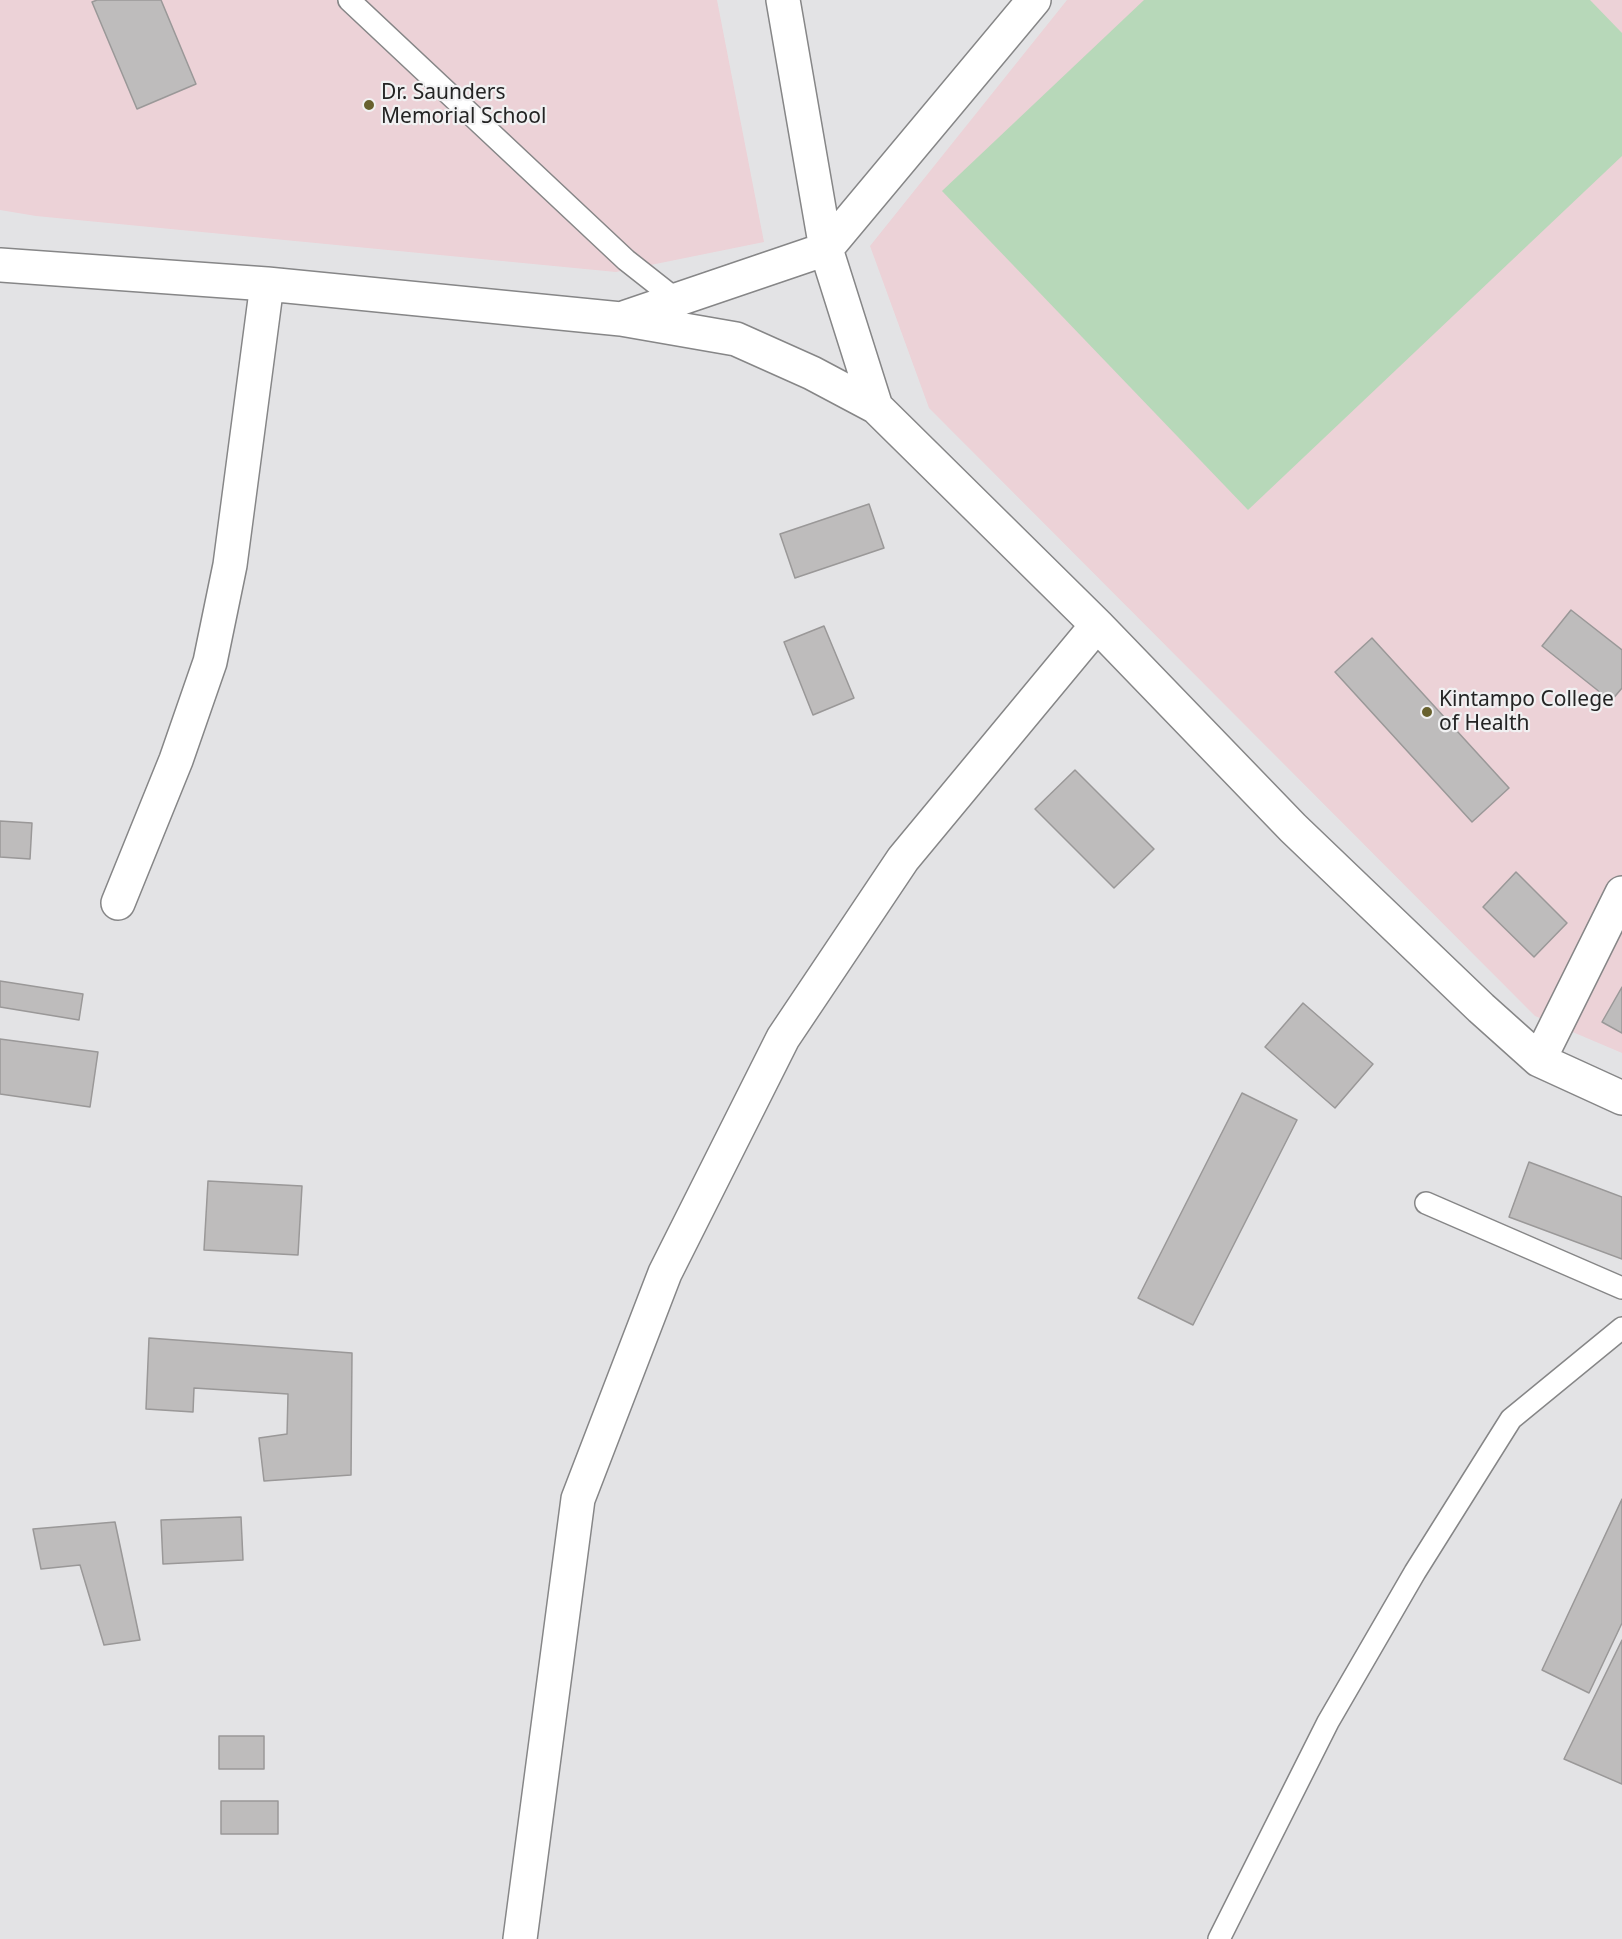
<!DOCTYPE html>
<style>
body{margin:0}
canvas{display:block;background:#e3e3e5}
</style>
<canvas width="1622" height="1939"></canvas>
<script>
const g = document.querySelector('canvas').getContext('2d');
g.lineJoin = 'round';
function fill(path, color) {
  g.fillStyle = color;
  g.fill(path, 'evenodd');
}
function stroke(path, color, width, dash) {
  g.strokeStyle = color;
  g.lineWidth = width;
  g.lineCap = dash ? 'butt' : 'round';
  g.setLineDash(dash || []);
  g.stroke(path);
}
function write(font, color, halo, rows, align = 'center') {
  g.font = font + ' "Noto Sans",sans-serif';
  g.lineWidth = 4.5;
  g.setLineDash([]);
  g.textBaseline = 'middle';
  g.strokeStyle = halo;
  g.fillStyle = color;
  for (const [text, x, y, turn = 0] of rows) {
    g.save();
    g.translate(x, y);
    g.rotate((+turn || 0) * Math.PI / 180);
    g.textAlign = isNaN(turn) ? turn : align;
    if (halo) g.strokeText(text, 0, 0);
    g.fillText(text, 0, 0);
    g.restore();
  }
}
fill(new Path2D(`
 M0,0H717L764,242L616,272L36,216L0,210Z
 M1067,0H1622V1053L1535,1016L929,408L870,246Z`), '#ecd2d7');
fill(new Path2D(`
 M1144,0H1590L1622,33V156L1248,510L942,191Z`), '#b7d8b9');
const building = new Path2D(`
 M97,0H161L196,84L137,109L92,2Z
 M869,504L884,548L795,578L780,534Z
 M1571,610L1622,650V688L1611,701L1542,646Z
 M824,626L854,698L813,715L784,642Z
 M1372,638L1509,788L1472,822L1335,672Z
 M1075,770L1154,849L1114,888L1035,809Z
 M0,821L32,823L30,859L0,857Z
 M1516,872L1567,923L1534,957L1483,907Z
 M0,981L83,994L79,1020L0,1007Z
 M1622,987V1033L1602,1022Z
 M1303,1003L1373,1064L1335,1108L1265,1047Z
 M0,1039L98,1052L90,1107L0,1094Z
 M1242,1093L1297,1120L1193,1325L1138,1298Z
 M1529,1162L1622,1197V1259L1509,1217Z
 M208,1181L302,1186L298,1255L204,1250Z
 M149,1338L352,1353L351,1475L264,1481L259,1438L287,1434L288,1394L194,1388L193,1412L146,1409Z
 M1622,1499V1623L1589,1693L1542,1670Z
 M241,1517L243,1560L163,1564L161,1520Z
 M115,1522L140,1640L104,1645L80,1565L41,1569L33,1529Z
 M1622,1640V1784L1564,1759Z
 M219,1736H264V1769H219Z
 M221,1801H278V1834H221Z`);
fill(building, '#bebcbc');
stroke(building, '#9a9898', 1.5);
const lane = new Path2D(`
 M349,0L626,260L678,301
 M1426,1203L1622,1288
 M1219,1939L1328,1722L1415,1572L1511,1419L1622,1328`);
const street = new Path2D(`
 M783,0L826,249L876,407
 M0,265L267,284L621,319L736,339L812,373L876,407L1097,625L1293,828L1481,1008L1539,1060L1622,1098
 M626,317L826,249L1034,0
 M118,903L176,760L210,662L230,565L267,284
 M1539,1060L1622,893
 M520,1939L578,1499L665,1273L783,1038L903,859L1097,625`);
stroke(lane, '#868687', 24);
stroke(street, '#868687', 36);
stroke(lane, '#fff', 21);
stroke(street, '#fff', 33);
for (const [x, y, r, color] of [
 [369,105,6,"#68612e"],
 [1427,712,6,"#68612e"]
]) {
  const dot = new Path2D();
  dot.arc(x, y, r, 0, 2 * Math.PI);
  g.fillStyle = color;
  g.fill(dot);
  stroke(dot, '#f1f1f2', 2);
}
write('21px', '#242424', '#f1f1f2', [
 ["Dr. Saunders",381,93],
 ["Memorial School",381,117],
 ["Kintampo College",1439,700],
 ["of Health",1439,724]
], 'left');
</script>
